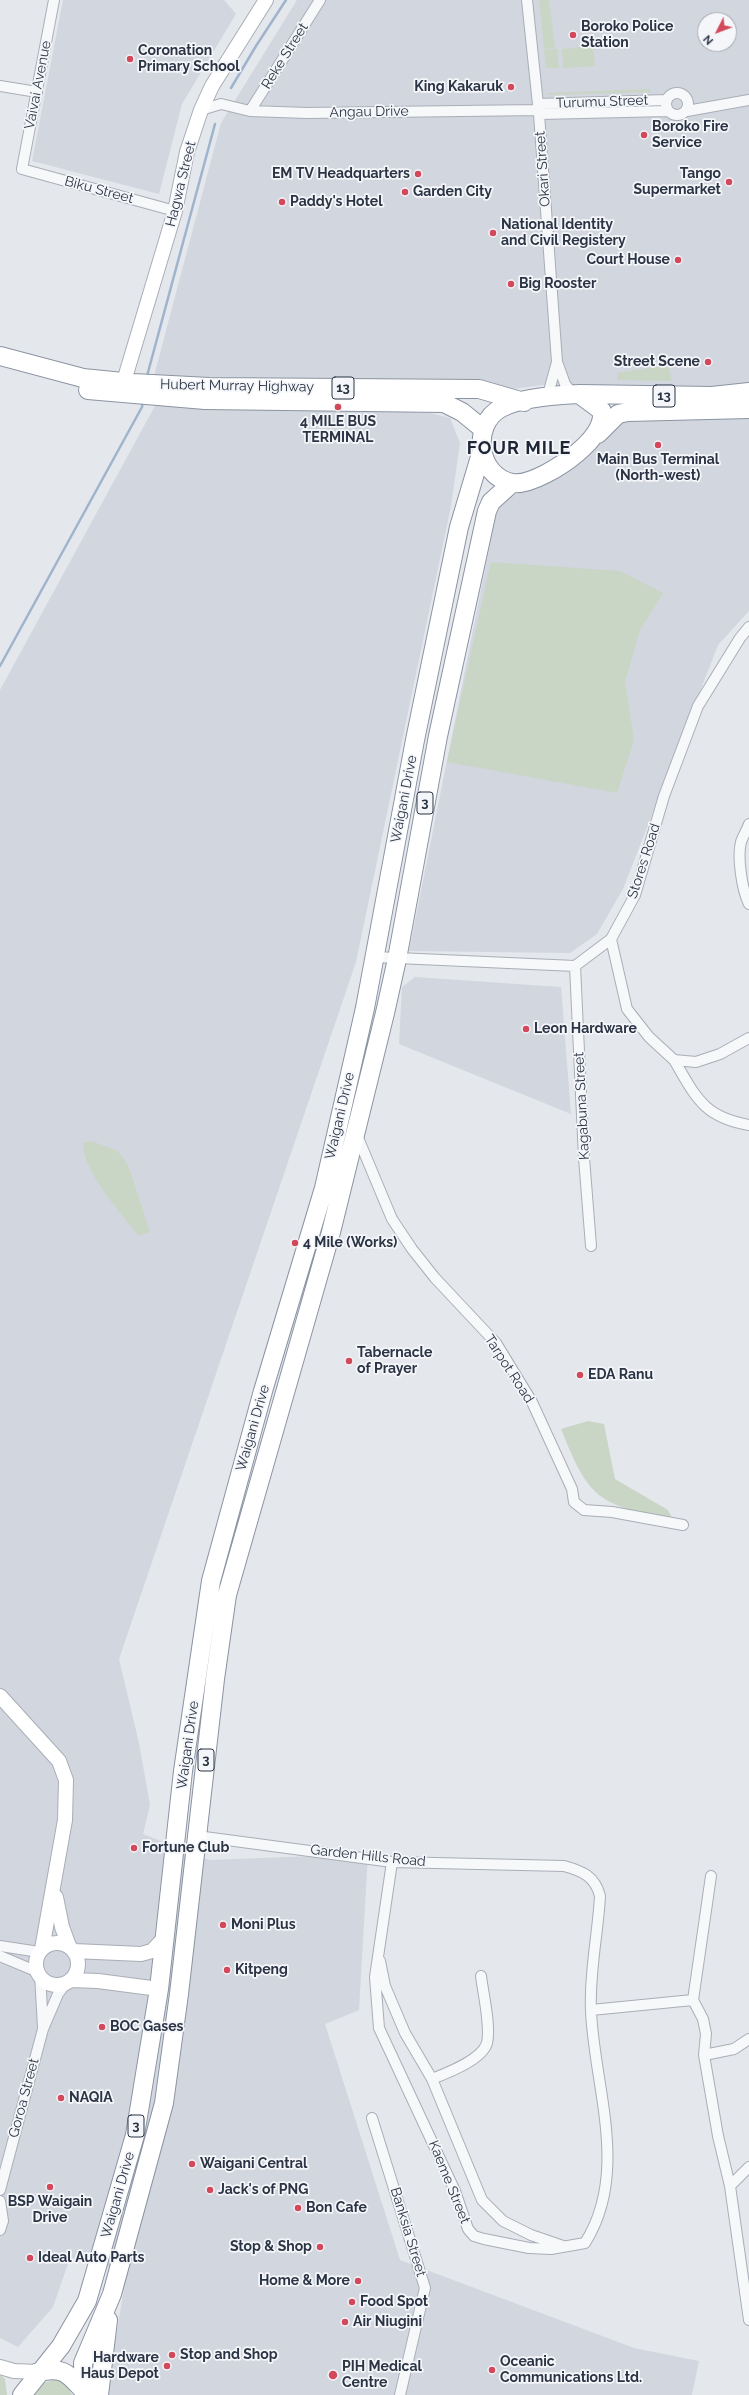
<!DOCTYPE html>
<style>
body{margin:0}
#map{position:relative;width:749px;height:2395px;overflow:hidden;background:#e4e7ec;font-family:Raleway,sans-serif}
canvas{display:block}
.north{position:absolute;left:697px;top:12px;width:40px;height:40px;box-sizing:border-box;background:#f4f6f9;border:1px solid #a4a8b1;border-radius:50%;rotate:228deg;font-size:11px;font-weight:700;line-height:16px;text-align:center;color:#2b3445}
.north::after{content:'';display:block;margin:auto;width:14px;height:18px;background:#d1495b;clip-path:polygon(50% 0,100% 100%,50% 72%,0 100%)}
</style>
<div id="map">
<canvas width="749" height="2395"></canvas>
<div class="north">N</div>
</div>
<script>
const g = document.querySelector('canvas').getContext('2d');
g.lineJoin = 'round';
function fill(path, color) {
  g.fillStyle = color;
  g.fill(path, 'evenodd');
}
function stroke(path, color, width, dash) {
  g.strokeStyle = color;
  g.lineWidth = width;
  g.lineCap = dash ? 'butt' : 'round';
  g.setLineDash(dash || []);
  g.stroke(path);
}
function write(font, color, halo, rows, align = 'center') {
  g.font = font + ' Raleway,sans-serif';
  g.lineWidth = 3.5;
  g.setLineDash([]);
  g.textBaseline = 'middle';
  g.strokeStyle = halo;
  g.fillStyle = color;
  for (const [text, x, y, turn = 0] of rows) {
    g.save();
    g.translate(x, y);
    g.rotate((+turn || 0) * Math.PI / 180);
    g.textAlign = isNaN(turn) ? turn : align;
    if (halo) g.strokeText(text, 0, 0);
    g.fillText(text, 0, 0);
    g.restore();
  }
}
fill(new Path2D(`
 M63,0H224L236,14L182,104L159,194L32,161Z
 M297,0H749V389L719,391L542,385L506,390L373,380L154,376L221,123ZM705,20H729V44H705Z
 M156,404L430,413L450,418L460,443L451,506L356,962L119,1659L139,1743L150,1805L143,1834L209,1860L368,1854L359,2010L325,2024L400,2260L634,2348L699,2361L692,2395H106L127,2272L70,2258L53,2307L18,2347L0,2338V690Z
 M749,418V611L718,645L623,889L597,934L570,953L409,951L496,515L504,499L546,482L620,419Z
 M415,977L561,987L571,1114L399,1044L402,987Z`), '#d2d6de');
fill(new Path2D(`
 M539,0H549L555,48L544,49Z
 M593,46L595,66L563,68L562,49Z
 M557,49L559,68H546L544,50Z
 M650,89L651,92L549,95L548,93Z
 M668,365L672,381L617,380V373Z
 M491,562L620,571L663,593L640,630L625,682L634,740L617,793L447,762Z
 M91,1141L118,1151L128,1165L150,1232L139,1236C122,1215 82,1170 83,1143Z
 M588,1421L604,1424L615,1479L668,1510L672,1518L669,1520C597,1503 589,1499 561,1429Z
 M0,2374L5,2379L7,2395H0Z
 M53,2380C64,2381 67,2385 72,2395H29L41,2384Z`), '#c9d6c5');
stroke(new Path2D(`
 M231,88L256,46L286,0
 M147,376L215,124
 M0,666L142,407L143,401`), '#9fb4cc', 2.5);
const street = new Path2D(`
 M54,0L22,169L175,211
 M527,0L539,114L557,362L547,398
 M0,86L37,92
 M666 104a11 11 0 1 1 22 0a11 11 0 1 1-22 0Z
 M538,104L666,100
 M201,110L221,104L250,111L307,113L538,110
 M250,111L320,0
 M687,111L749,100
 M539,114L668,111
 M557,362L565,384L573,394
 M749,824C747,830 743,836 741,842C737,857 742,890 749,904
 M611,939L627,1009L649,1037L674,1060L696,1062L720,1054L749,1038
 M375,957L575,966L611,939L635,895L664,796L698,706L740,638L749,627
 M575,966L584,1158L591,1246
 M674,1060C696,1097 703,1117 749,1125
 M356,1133L392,1219L412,1249L435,1278L496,1343L532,1402L572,1489L574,1502L584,1510L612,1512L683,1525
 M197,1836L392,1862L564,1866C582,1871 595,1876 600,1896C598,1934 589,1973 591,2011C594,2086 630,2172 585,2243L551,2249L529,2248L484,2239L474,2236L468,2229L455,2191L379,2028L375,1977L392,1862
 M711,1876L693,2000L703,2019L706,2034L704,2055L718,2136L730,2186L749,2320
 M0,1946L39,1952
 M0,1956L38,1972
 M380,1961L385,1986L405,2033L432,2079L482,2200L503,2221L531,2235L563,2246
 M40,1975L43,2027
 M591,2010L693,2000
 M704,2055L734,2049L749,2039
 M432,2079C447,2073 482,2060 487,2043C491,2026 483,1993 481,1976
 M372,2118L425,2288L400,2395
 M730,2186L749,2167
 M0,2190L43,2029L58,1994L66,1983
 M0,2201L3,2221L0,2230`);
const secondary = new Path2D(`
 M124,381L175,211L187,152L201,110L212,86L266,0
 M0,1696L59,1761L66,1780L65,1820L42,1949
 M56,1897L62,1927L69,1946
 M36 1964a21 21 0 1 1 42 0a21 21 0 1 1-42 0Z
 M74,1951L141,1954L152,1951L165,1937
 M71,1980L98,1981L159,1989
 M0,2367L14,2371L38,2372`);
const highway = new Path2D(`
 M0,356L83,378L133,383L209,387L479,389L524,402
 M88,390L205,400L444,403L462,412L483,429
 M579,394L602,411C604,428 589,443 577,453C563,465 530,486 512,483C477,476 471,424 501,408C519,398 558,395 579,394L712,396L749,392
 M598,434L618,414L628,412L749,409
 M38,2372C66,2366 68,2375 86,2393
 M22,2395L61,2346L87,2301L135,2135L159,1989L183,1771L211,1581L263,1391L324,1188L365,1008L415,740L459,527L482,450
 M84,2395L83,2363L112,2294L164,2103L179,1994L215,1679L227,1595L331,1232L385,1013L397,959L438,736L487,511L491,502L512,483
 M99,2395L108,2320`);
stroke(street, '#a9aeb7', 12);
stroke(secondary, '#a9aeb7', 16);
stroke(highway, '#8b94a3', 20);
stroke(street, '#f7f8fa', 10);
stroke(secondary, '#fff', 14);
stroke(highway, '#fff', 18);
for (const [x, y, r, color] of [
 [573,35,4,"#d1495b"],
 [130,59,4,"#d1495b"],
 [511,87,4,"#d1495b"],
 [644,135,4,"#d1495b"],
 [418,174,4,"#d1495b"],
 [729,182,4,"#d1495b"],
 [405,192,4,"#d1495b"],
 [282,202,4,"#d1495b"],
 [493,233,4,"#d1495b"],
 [678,260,4,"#d1495b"],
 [511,284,4,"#d1495b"],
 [708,362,4,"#d1495b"],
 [338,407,4,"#d1495b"],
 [658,445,4,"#d1495b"],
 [526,1029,4,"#d1495b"],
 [295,1243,4,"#d1495b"],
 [349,1361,4,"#d1495b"],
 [580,1375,4,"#d1495b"],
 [134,1848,4,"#d1495b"],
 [223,1925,4,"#d1495b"],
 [227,1970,4,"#d1495b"],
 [102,2027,4,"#d1495b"],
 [61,2098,4,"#d1495b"],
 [192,2164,4,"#d1495b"],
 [50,2187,4,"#d1495b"],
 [210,2190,4,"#d1495b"],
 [298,2208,4,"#d1495b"],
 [320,2247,4,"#d1495b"],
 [30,2258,4,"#d1495b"],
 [358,2281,4,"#d1495b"],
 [352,2302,4,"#d1495b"],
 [345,2322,4,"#d1495b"],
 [172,2355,4,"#d1495b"],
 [167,2366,4,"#d1495b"],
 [492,2370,4,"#d1495b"],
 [333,2375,5,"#d1495b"]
]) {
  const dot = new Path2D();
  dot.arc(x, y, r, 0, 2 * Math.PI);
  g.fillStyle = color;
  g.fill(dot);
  stroke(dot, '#f4f6f9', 1.5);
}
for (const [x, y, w] of [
 [343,388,22],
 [664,396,22],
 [425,803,16],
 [206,1760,16],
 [136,2126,16]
]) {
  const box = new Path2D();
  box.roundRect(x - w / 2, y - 11, w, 22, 3);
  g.fillStyle = '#f4f6f9';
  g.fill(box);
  stroke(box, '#2b3445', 1);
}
write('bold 13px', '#2b3445', null, [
 ["13",343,388],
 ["13",664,396],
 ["3",425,803],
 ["3",206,1760],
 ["3",136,2126]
]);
write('bold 14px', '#2b3445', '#f4f6f9', [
 ["Boroko Police",581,27],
 ["Station",581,43],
 ["Coronation",138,51],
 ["Primary School",138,67],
 ["King Kakaruk",503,87,"right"],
 ["Boroko Fire",652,127],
 ["Service",652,143],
 ["EM TV Headquarters",410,174,"right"],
 ["Tango",721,174,"right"],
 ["Supermarket",721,190,"right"],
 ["Garden City",413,192],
 ["Paddy's Hotel",290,202],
 ["National Identity",501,225],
 ["and Civil Registery",501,241],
 ["Court House",670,260,"right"],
 ["Big Rooster",519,284],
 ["Street Scene",700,362,"right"],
 ["4 MILE BUS",338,422,"center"],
 ["TERMINAL",338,438,"center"],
 ["Main Bus Terminal",658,460,"center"],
 ["(North-west)",658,476,"center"],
 ["Leon Hardware",534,1029],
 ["4 Mile (Works)",303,1243],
 ["Tabernacle",357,1353],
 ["of Prayer",357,1369],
 ["EDA Ranu",588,1375],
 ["Fortune Club",142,1848],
 ["Moni Plus",231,1925],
 ["Kitpeng",235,1970],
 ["BOC Gases",110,2027],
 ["NAQIA",69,2098],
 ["Waigani Central",200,2164],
 ["Jack's of PNG",218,2190],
 ["BSP Waigain",50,2202,"center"],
 ["Drive",50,2218,"center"],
 ["Bon Cafe",306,2208],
 ["Stop & Shop",312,2247,"right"],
 ["Ideal Auto Parts",38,2258],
 ["Home & More",350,2281,"right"],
 ["Food Spot",360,2302],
 ["Air Niugini",353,2322],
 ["Stop and Shop",180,2355],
 ["Hardware",159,2358,"right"],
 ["Haus Depot",159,2374,"right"],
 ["Oceanic",500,2362],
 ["Communications Ltd.",500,2378],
 ["PIH Medical",342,2367],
 ["Centre",342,2383]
], 'left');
write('14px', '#2b3445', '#f4f6f9', [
 ["Reke Street",285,56,-58],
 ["Vaivai Avenue",38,85,-79],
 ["Turumu Street",602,102,-2],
 ["Angau Drive",369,112,-1],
 ["Okari Street",543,169,-94],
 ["Hagwa Street",181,184,-76],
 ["Biku Street",99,190,15],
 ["Hubert Murray Highway",237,386,1],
 ["Waigani Drive",404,799,-79],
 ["Stores Road",644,861,-72],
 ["Kagabuna Street",582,1106,-93],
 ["Waigani Drive",340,1116,-77],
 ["Tarpot Road",509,1369,57],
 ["Waigani Drive",253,1428,-74],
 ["Waigani Drive",188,1745,-82],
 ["Garden Hills Road",368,1856,6],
 ["Goroa Street",24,2098,-75],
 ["Kaeme Street",449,2182,68],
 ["Waigani Drive",118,2195,-74],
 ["Banksia Street",408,2232,73]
]);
g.letterSpacing = '1px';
write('bold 18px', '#1d2536', '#f4f6f9', [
 ["FOUR MILE",519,449]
]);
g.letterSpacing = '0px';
</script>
